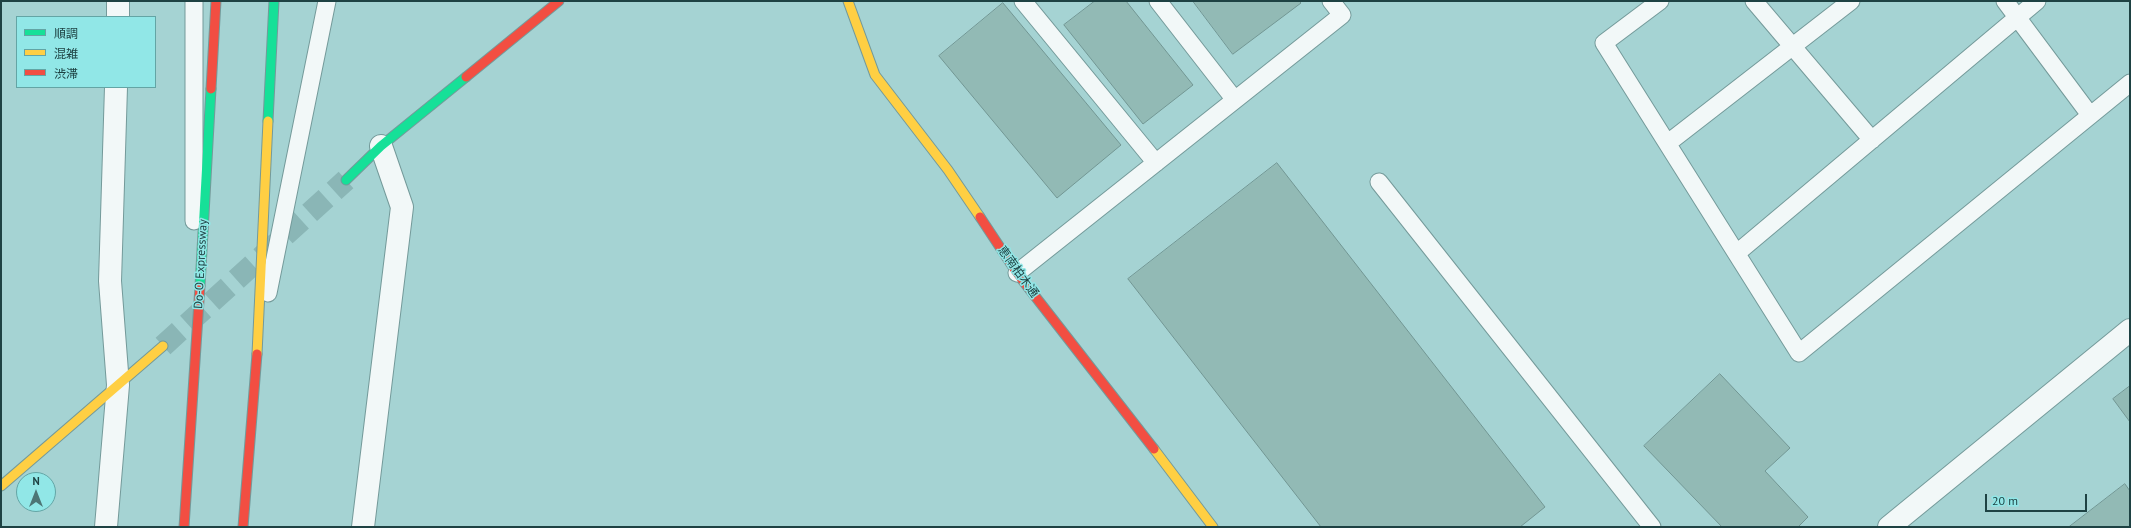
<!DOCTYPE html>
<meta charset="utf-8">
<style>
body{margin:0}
#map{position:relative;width:2131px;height:528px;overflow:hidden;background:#a5d3d3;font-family:"PT Sans","Noto Sans JP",sans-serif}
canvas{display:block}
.frame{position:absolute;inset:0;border:2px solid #1e4243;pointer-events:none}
.legend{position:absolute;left:16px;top:16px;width:140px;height:72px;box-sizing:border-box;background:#91e7e7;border:1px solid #63a5a5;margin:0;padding:5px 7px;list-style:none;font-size:12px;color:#1e4243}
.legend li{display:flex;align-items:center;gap:8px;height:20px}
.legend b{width:20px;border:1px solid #63a5a5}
.north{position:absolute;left:16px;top:472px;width:40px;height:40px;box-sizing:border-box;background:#91e7e7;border:1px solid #63a5a5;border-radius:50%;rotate:0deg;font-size:11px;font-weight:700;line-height:16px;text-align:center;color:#1e4243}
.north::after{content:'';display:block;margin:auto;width:14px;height:18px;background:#4d7575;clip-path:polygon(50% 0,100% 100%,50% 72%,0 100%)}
.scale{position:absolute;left:1985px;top:494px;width:102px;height:18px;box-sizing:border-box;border:2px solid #1e4243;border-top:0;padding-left:5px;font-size:12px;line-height:14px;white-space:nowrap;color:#1e4243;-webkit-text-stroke:3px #91e7e7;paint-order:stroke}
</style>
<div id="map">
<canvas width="2131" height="528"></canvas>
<div class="frame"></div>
<ul class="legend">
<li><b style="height:5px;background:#16e098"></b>順調</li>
<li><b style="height:5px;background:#ffcf43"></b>混雑</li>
<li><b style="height:5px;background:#f24e42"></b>渋滞</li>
</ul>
<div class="north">N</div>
<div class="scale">20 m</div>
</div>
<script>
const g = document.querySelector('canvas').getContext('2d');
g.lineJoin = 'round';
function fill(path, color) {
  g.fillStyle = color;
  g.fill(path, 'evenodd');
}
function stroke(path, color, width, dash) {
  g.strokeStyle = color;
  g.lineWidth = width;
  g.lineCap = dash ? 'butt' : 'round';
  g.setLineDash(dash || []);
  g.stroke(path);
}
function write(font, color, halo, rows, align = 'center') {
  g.font = font + ' "PT Sans","Noto Sans JP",sans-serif';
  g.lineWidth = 3;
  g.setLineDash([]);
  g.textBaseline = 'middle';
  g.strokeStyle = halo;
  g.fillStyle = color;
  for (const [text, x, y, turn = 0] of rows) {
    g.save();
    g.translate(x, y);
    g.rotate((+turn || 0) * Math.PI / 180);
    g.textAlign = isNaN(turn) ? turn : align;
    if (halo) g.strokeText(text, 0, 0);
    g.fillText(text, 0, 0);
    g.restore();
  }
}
const building = new Path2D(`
 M1095,1H1126L1193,85L1143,124L1064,25Z
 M1193,1H1299L1301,3L1233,54Z
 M1003,3L1121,145L1057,198L939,56Z
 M1277,163L1545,507L1520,527H1321L1128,279Z
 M1720,374L1790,448L1765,471L1808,517L1798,527H1722L1644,446Z
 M2130,386V422L2113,399Z
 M2125,484L2130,491V527H2069Z`);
fill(building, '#92bab5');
stroke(building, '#729693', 1);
stroke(new Path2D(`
 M163,346L346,180`), '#8ab6b6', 22, [22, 11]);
const lane = new Path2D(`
 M194,1V221
 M1023,1L1156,163
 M1158,1L1235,100
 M1660,1L1604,43L1799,353L2130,83
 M1754,1L1872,140
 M2005,1L2090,115
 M1668,143L1851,1
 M1379,182L1652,527
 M1737,253L2037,1
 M1017,273L1342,15L1331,1
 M268,293L327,1`);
const street = new Path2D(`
 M118,17V1
 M106,527L118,385L110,281L116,87
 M363,527L402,207L381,146
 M1889,527L2130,330`);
const fast = new Path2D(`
 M268,121L274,1
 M346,180L381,146L466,77
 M200,286L211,89`);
const slow = new Path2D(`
 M848,1L875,75L948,170L980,217
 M257,354L268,121
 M1154,449L1213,527
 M1,486L163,346`);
const jam = new Path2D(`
 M466,77L559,1
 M211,89L216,1
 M980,217L1017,273L1154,449
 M184,527L200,286
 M243,527L257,354`);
stroke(lane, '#749a9a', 19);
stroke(street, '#749a9a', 24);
stroke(fast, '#749a9a', 11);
stroke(slow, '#749a9a', 11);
stroke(jam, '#749a9a', 11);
stroke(lane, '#f2f8f8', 17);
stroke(street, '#f2f8f8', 22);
stroke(fast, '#16e098', 9);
stroke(slow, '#ffcf43', 9);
stroke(jam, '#f24e42', 9);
write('12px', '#1e4243', '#91e7e7', [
 ["Do-O Expressway",201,264,-87],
 ["恵南柏木通",1018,272,54]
]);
</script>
